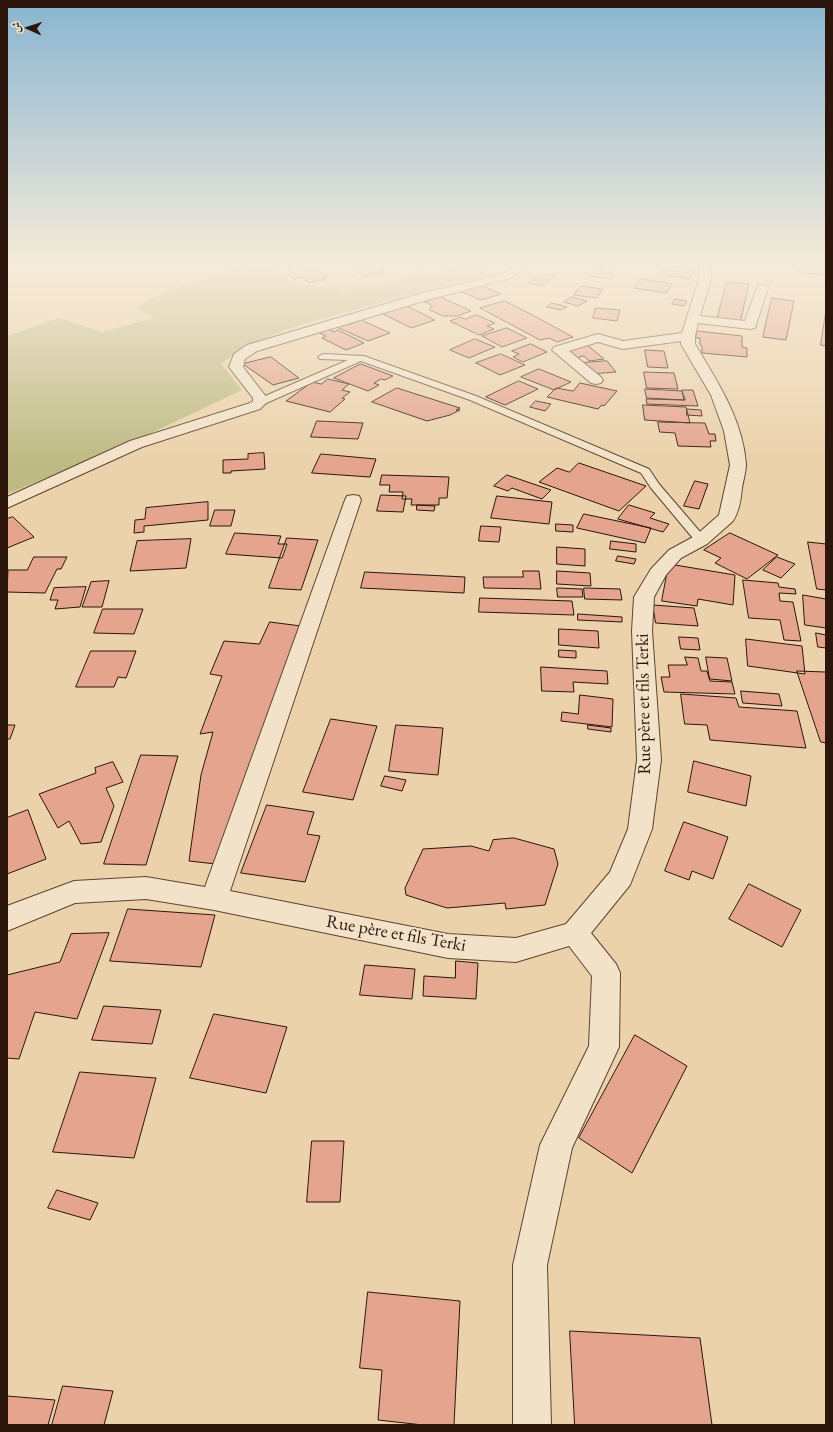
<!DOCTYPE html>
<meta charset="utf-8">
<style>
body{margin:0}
#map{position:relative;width:833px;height:1432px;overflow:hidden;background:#ebd2ab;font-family:"EB Garamond",Amiri,serif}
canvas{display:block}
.frame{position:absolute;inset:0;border:8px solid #2c150b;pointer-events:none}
.north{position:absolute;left:8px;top:8px;width:40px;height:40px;-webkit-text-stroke:3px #f2e2c8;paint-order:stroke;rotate:273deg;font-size:11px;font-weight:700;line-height:16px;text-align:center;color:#2c150b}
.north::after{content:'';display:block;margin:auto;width:14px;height:18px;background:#2c150b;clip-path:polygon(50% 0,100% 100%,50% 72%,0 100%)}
</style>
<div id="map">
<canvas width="833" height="1432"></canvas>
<div class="frame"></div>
<div class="north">ش</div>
</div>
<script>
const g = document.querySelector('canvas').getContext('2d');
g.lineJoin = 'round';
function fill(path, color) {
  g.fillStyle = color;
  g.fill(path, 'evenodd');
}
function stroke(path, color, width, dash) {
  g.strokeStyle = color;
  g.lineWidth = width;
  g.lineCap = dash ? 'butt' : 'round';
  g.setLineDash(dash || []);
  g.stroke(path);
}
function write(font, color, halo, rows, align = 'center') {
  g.font = font + ' "EB Garamond",serif';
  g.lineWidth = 4;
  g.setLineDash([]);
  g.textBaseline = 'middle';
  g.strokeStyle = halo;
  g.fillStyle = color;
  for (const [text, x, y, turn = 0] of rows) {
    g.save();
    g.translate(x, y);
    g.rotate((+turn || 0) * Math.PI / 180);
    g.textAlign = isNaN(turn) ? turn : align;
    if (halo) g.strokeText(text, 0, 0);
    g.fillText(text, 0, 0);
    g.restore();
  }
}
fill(new Path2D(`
 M269,263L293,284L336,288L343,290L463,268L484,269L486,276C444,285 403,296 362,308C313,321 261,333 221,364L242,390L128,444L7,494V336L59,318L102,332L153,318L137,307L170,289L221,273Z`), '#beba84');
const building = new Path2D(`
 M347,262H378L386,267L379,269L384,272L364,276L343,263Z
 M414,262H433L418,268L410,266L417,263Z
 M591,262H617L613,268L589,265Z
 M747,262H824L826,267V275L799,273L796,266Z
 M666,265L695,269L690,279L660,274Z
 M314,268L328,276L323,278L326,279L310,283L301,277L295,279L288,274Z
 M595,270L605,271L604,273L614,274L611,279L590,276Z
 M541,273L554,276L542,286L529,283Z
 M641,279L672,284L666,293L634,288Z
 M727,282L749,284L740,323L717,320Z
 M476,283L501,294L481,300L457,290Z
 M581,286L603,289L597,298L574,295Z
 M441,297L471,311L457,316H443L430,310L431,305L425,302Z
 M572,297L587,301L578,306L564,302Z
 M772,298L794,301L786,340L763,337Z
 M675,299L687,301L684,306L672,304Z
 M505,301L536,317L573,337L557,342L549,338L540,340L480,308Z
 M552,303L567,307L561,310L547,307Z
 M407,306L435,320L411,328L383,314Z
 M596,308L620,310L617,321L593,318Z
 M826,310V346L821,345Z
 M477,315L495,323L487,326L494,329L479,335L450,321L460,317L465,319Z
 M361,320L390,333L368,341L332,325L344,321L350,324Z
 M325,327L334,332L338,330L364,343L346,350L322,338L326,336L315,331Z
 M507,328L527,338L502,347L482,336Z
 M697,331L742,336V347L747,348V357L702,353V346L700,345V338H696Z
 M475,339L495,347L469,358L450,350Z
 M585,343L604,359L589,361L584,356L575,358L562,347Z
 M531,344L547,352L523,362L513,357L519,354L512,351Z
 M645,350L664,351L668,368L648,367Z
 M501,354L525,365L500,375L476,363Z
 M271,357L299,378L273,385L243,364Z
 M607,361L616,372L591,374L582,363Z
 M361,364L393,376L385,380L381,379L374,383L379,385L368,391L334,378Z
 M539,369L571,382L554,390L521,377Z
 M644,372L674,373L678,389L647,388Z
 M328,379L349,384L342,390L350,392L342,398L345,399L330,412L286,401L312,382L321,384Z
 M519,381L538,389L505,405L486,397Z
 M580,383L617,391L604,406L602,405L598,409L547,397L556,388L573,391Z
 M397,388L460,408L456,410H460L450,415L427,421L372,402Z
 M645,389L682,391L684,400L647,398Z
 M682,390H693L698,406L647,404L646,399L685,400Z
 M536,401L551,404L545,411L530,407Z
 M643,405L686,407L690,423L645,420Z
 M687,409L701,410L702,416L687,415Z
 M317,421L363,423L358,439L311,437Z
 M658,422L705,423L709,434H715L716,441H710L711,447L678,446L675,433L660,432Z
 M264,453L265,469L231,471V473H223V460L248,459V454Z
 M321,454L376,459L370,477L312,473Z
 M579,463L646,486L619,511L539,482L557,468L569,472Z
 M382,475L449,477L447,498H439V505H411L412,499H402L403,492H389L390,485H380Z
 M507,475L551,490L542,499L512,488L508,491L494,486Z
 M695,481L708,484L699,509L684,506Z
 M381,495L406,496L403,512L377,511Z
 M497,496L552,502L549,524L491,518Z
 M208,502V520L144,526V532L134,533L135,520L145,519L146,508Z
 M417,505L435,506L434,511L417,510Z
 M629,505L655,513L650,518L669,524L663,532L618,519Z
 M215,510H235L231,526H210Z
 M584,514L651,528L645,543L577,528Z
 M13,517L34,537L7,548V519Z
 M556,524L573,525V532L556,531Z
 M481,526L501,527L499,542L479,541Z
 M235,533L281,536L278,544H287L282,558L226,554Z
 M730,533L778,555L747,579L715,563L721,558L704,550Z
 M287,538L318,540L301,590L269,588Z
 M191,539L186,568L130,571L137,541Z
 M611,541L636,544V552L610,549Z
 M808,542L826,544V590L817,589Z
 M557,547L585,549V566L557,564Z
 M618,556L636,559L634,564L616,561Z
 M34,557H67L61,569H57L45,593L7,592L8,570H27Z
 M777,557L795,564L781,578L763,570Z
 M669,564L735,575L733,605L698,599L697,606L662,601Z
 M523,571H539L541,589L484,588L483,577H523Z
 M557,571L590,573L591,586L557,584Z
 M365,572L465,577L464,593L361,588Z
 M743,580L778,583L779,587L795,589L796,594L779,593L780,601L793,602L801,641L784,640L780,620L749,618Z
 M109,581L102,607H82L91,582Z
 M86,587L80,607L55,609L58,600H50L54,588Z
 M557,588L582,589L583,597H558Z
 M584,588L620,589L622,600L585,599Z
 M803,595L826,599V628L805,625Z
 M480,598L572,601L574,615L479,612Z
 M653,605L694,608L698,626L656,623Z
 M103,609H143L134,634L94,633Z
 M578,614L622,617V622L578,620Z
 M270,622L301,626L216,864L189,861L201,775L213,732L200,734L222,676L210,674L224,641L259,644Z
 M559,629L598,631L599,648L559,645Z
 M816,633L826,635V648L818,647Z
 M679,637L698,638L700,650L681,649Z
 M746,639L802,646L805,674L748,666Z
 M559,650L576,651V658L559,657Z
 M91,651H136L126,678L118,677L114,687H76Z
 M685,657L698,658L701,671H707L710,681L732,682L735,694L664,692L661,677H670L668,665H687Z
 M706,657L727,658L732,681L710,679Z
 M541,667L607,671L608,684L573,682L574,692L542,691Z
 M797,671L826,672V743L821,742Z
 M741,691L779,694L782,706L743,703Z
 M681,694L736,698L739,707L797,711L806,748L710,740L707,725L685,724Z
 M580,695L613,699L612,727L561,721L562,712L578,714Z
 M331,719L377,726L353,800L303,792Z
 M7,725H15L10,739H7Z
 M396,725L443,728L438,775L389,771Z
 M588,725L611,728V732L588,729Z
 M141,755L178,756L146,865L104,864Z
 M694,761L751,776L746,806L688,792Z
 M113,762L123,782L106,788L114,806L101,842L81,844L69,821L58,828L39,794L96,773L95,768Z
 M385,776L406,780L402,791L381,786Z
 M267,805L314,812L307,834L320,836L305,882L241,873Z
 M28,810L46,859L7,874V818Z
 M684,822L728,837L713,879L692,871L689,880L665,871Z
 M514,838L554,849L558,864L545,905L506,909L505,903L447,908L406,895L405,888L423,849L471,846L489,851L493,840Z
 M749,884L801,910L782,947L729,919Z
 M128,909L215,915L201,967L110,961Z
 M109,933L77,1019L35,1012L19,1059L7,1058V975L60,962L71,934Z
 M456,961L478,963L476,999L423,996L424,976L455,978Z
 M365,965L415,969L412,999L360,995Z
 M104,1006L161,1010L152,1044L92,1040Z
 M214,1014L287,1027L266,1093L190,1078Z
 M635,1035L687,1066L632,1173L579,1138Z
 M80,1072L156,1078L134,1158L53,1152Z
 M312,1141H344L340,1202H307Z
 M57,1190L98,1203L90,1220L48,1208Z
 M368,1292L460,1301L454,1425H423L378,1420L382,1370L360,1368Z
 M570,1331L700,1338L712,1425H575Z
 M63,1386L113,1391L104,1425H52Z
 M7,1396L55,1400L48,1425H7Z`);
fill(building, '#e4a48e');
stroke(building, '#2c150b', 1);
const service = new Path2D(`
 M323,354L364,356L476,396L649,469L659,484L707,540L705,543H697L651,488L641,473L470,400L361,361L264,404H256L255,402L256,400L348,360L320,359L318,357Z`);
const minor = new Path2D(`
 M312,262H334L332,264L295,272L291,271L289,269L291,267Z
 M699,262H711V279L700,316L745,321L758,285H766L768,288L755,328L750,329L698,323L695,336V344C717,381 743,420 746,464C746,472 743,481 742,488C741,499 739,512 733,521L707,544L681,558L666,575L654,597L652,631L661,760L652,829L630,885L591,933L616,964L620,973L619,1047L572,1148L547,1265L551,1425H513V1265L540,1145L589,1046L592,976L569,946L516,962L448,958L214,910L146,899L75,903L7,931V906L74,881L146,877L205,887L345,500L347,496L353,495L359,496L361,500L230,891L448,934L516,938L566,924L610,872L628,829L637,760L632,631L634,597L651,569L669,550L695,536L719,515L730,465L724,431L711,395L681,344V341L623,349L598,342L569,351L601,377L603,380L601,383L596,384L591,383L552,350L554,347L598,334L623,341L682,333L699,279Z`);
const tertiary = new Path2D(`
 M519,262H532L511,278L427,300L257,351L245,359L243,367L267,398V402L260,409L142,447L7,508V497L130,441L250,403L253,401V398L229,367L234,354L247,345L419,294L503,274Z`);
stroke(service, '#5c4433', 2);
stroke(minor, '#5c4433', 2);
stroke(tertiary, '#5c4433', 2);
fill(service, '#f2e2c8');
fill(minor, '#f2e2c8');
fill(tertiary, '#f2e2c8');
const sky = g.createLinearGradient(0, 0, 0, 463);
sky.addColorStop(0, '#88b5d1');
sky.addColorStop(0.57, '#f6ebd9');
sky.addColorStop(1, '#f6ebd900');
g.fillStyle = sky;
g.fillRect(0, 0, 833, 463);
write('18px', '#2c150b', '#f2e2c8', [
 ["Rue père et fils Terki",644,704,-91],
 ["Rue père et fils Terki",396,934,10]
]);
</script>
